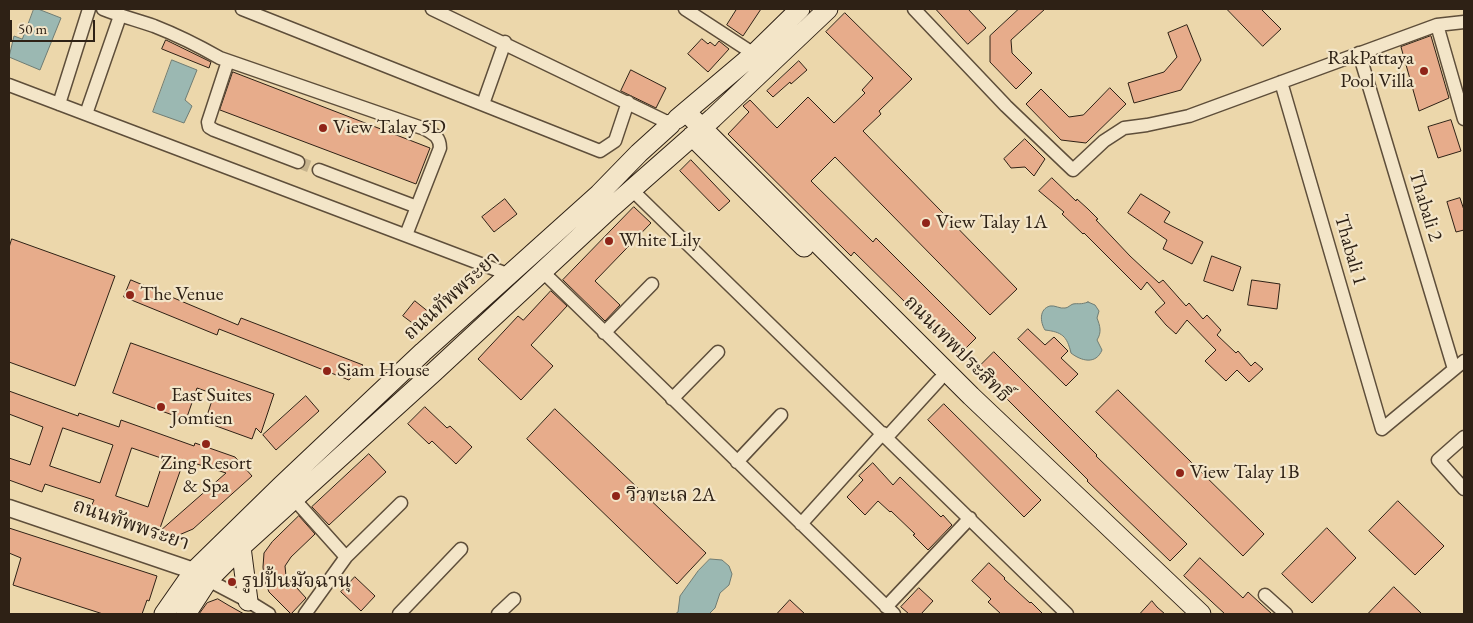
<!DOCTYPE html>
<meta charset="utf-8">
<style>
body{margin:0}
#map{position:relative;width:1473px;height:623px;overflow:hidden;background:#ecd7ab;font-family:"EB Garamond",serif}
canvas{display:block}
.frame{position:absolute;inset:0;border:10px solid #2e2115;pointer-events:none}
.scale{position:absolute;left:10px;top:20px;width:85px;height:22px;box-sizing:border-box;border:2px solid #2e2115;border-top:0;padding-left:6px;font-size:15px;line-height:18px;white-space:nowrap;color:#2e2115;-webkit-text-stroke:4px #f3e5c8;paint-order:stroke}
</style>
<div id="map">
<canvas width="1473" height="623"></canvas>
<div class="frame"></div>
<div class="scale">50 m</div>
</div>
<script>
const g = document.querySelector('canvas').getContext('2d');
g.lineJoin = 'round';
function fill(path, color) {
  g.fillStyle = color;
  g.fill(path, 'evenodd');
}
function stroke(path, color, width, dash) {
  g.strokeStyle = color;
  g.lineWidth = width;
  g.lineCap = dash ? 'butt' : 'round';
  g.setLineDash(dash || []);
  g.stroke(path);
}
function write(font, color, halo, rows, align = 'center') {
  g.font = font + ' "EB Garamond","Noto Serif Thai",serif';
  g.lineWidth = 4.5;
  g.setLineDash([]);
  g.textBaseline = 'middle';
  g.strokeStyle = halo;
  g.fillStyle = color;
  for (const [text, x, y, turn = 0] of rows) {
    g.save();
    g.translate(x, y);
    g.rotate((+turn || 0) * Math.PI / 180);
    g.textAlign = isNaN(turn) ? turn : align;
    if (halo) g.strokeText(text, 0, 0);
    g.fillText(text, 0, 0);
    g.restore();
  }
}
const water = new Path2D(`
 M34,9H38L61,18L40,70L9,57L14,36L22,39Z
 M172,60L197,70L185,100L192,106L184,123L153,112Z
 M1088,302L1095,305L1099,311L1097,318C1100,326 1102,332 1097,340L1102,350C1096,365 1081,361 1071,353C1067,336 1062,332 1045,330C1040,322 1039,309 1050,306C1055,305 1060,309 1065,308C1068,308 1070,305 1073,304C1079,303 1080,305 1088,302Z
 M710,559L722,560L729,566L732,574L729,585L720,593L715,608L709,614H675L678,612L680,596L698,571Z`);
fill(water, '#9bb8b2');
stroke(water, '#6f7c73', 1);
const building = new Path2D(`
 M737,9H761L743,36L727,25Z
 M936,9H968L986,28L968,44Z
 M1019,9H1045L1011,40L1012,53L1032,73L1016,89L990,62V36Z
 M1227,9H1261L1281,29L1263,46Z
 M845,13L912,79L879,111L881,114L863,131L1017,289L990,315L835,157L811,181L873,242L876,238L976,338L959,355L854,252L851,256L728,134L749,112L743,106L750,100L777,128L808,97L834,123L865,93L862,90L873,78L826,32Z
 M1187,25L1201,60L1181,90L1134,103L1128,83L1164,72L1177,57L1168,33Z
 M1431,36L1449,98L1419,111L1401,47Z
 M702,39L708,44L710,42L715,46L719,41L729,49L708,72L688,54Z
 M166,40L211,62L209,68L162,49Z
 M799,61L807,70L791,84L790,82L773,97L767,91Z
 M631,70L666,88L656,108L621,91Z
 M233,72L430,148L416,184L220,110Z
 M1110,88L1126,104L1086,143L1061,140L1026,104L1041,89L1069,117L1083,115Z
 M1451,120L1461,151L1438,158L1428,127Z
 M1025,139L1045,159L1034,176L1025,167L1011,168L1004,159Z
 M691,160L730,201L719,211L680,171Z
 M1052,178L1076,201L1077,199L1088,209L1098,219L1096,220L1130,256L1159,283L1163,280L1186,306L1189,303L1203,319L1207,315L1221,330L1217,335L1236,353L1238,351L1251,366L1255,362L1263,369L1249,382L1237,370L1226,381L1205,361L1216,350L1187,320L1176,334L1166,325L1155,312L1165,303L1147,282L1141,290L1084,233L1083,234L1062,214L1064,212L1039,191Z
 M1141,194L1170,212L1164,222L1203,242L1192,264L1163,249L1167,240L1128,213Z
 M1460,198L1464,210V230L1456,232L1447,202Z
 M505,199L517,214L494,232L482,217Z
 M634,207L651,223L595,281L620,305L605,321L563,280Z
 M12,239L115,276L75,386L9,362V248Z
 M1212,256L1241,267L1233,291L1204,281Z
 M131,280L238,325L241,318L363,365L349,380L219,329L217,335L124,297Z
 M1252,280L1280,284L1277,309L1248,305Z
 M551,291L567,306L531,345L553,366L521,400L478,359L518,316L523,320Z
 M415,301L430,313L419,328L403,316Z
 M1028,329L1045,345L1054,337L1068,351L1061,358L1078,374L1066,386L1018,339Z
 M131,343L274,394L261,433L256,428L252,439L205,422L214,394L197,388L186,420L113,393Z
 M994,352L1097,455L1096,456L1187,544L1170,561L1087,481L1088,480L977,369Z
 M1118,390L1264,534L1243,556L1096,412Z
 M9,391L78,416L79,413L119,427L121,420L194,446L195,443L235,457L252,476L193,529L179,535L160,531L226,473L184,460L159,531L91,507L94,500L45,484L42,492L9,480V458L30,465L43,427L9,414ZM63,428L113,445L100,483L50,466ZM132,448L164,459L148,507L116,496Z
 M306,396L319,411L276,450L263,435Z
 M944,404L1041,500L1024,517L928,420Z
 M425,407L447,428L450,426L472,447L456,464L432,441L429,444L408,424Z
 M555,409L706,553L677,584L527,439Z
 M369,454L386,472L329,525L312,507Z
 M873,463L893,485L900,477L941,517L943,515L952,525L928,550L913,535L915,534L891,511L890,512L878,501L865,515L847,497L863,480L859,476Z
 M1398,501L1444,546L1415,575L1369,531Z
 M299,516L315,534L291,557L285,566L286,576L306,598L291,614L269,592L264,579L263,567L264,553L272,542Z
 M9,528L157,576L149,601L147,600L142,614H103L13,585L21,558L9,553Z
 M1327,528L1356,558L1312,603L1282,574Z
 M1200,558L1243,598L1248,592L1272,614H1225L1184,576Z
 M989,563L1005,578L1004,579L1030,603L1031,602L1043,614H1001L988,602L991,599L972,581Z
 M355,577L375,596L361,611L341,592Z
 M1394,587L1422,614H1368Z
 M919,588L933,601L921,614H909L901,607Z
 M218,599L228,605L244,614H199L207,603Z
 M790,600L805,614H777Z
 M1152,601L1157,607L1165,614H1140Z`);
fill(building, '#e7ac8b');
stroke(building, '#2e2115', 1);
stroke(new Path2D(`
 M298,162L319,170`), '#c6b38d', 12, [12, 6]);
const minor = new Path2D(`
 M103,9C120,16 137,20 154,26C177,35 199,46 220,58L425,129C434,134 440,137 440,148L406,235
 M242,9L600,151L615,141L628,102
 M432,9L671,124
 M685,9L754,54
 M914,9L1006,106L1073,170L1104,141L1124,128L1147,125L1189,116L1437,25L1464,22
 M1437,25L1464,119
 M1359,53L1454,369
 M228,61L208,122L209,127L214,130L298,162
 M1281,82L1382,429L1464,361
 M9,85L510,275
 M59,104L89,9
 M483,104L505,42
 M86,114L120,16
 M319,170L417,207
 M632,190L1067,614
 M543,272L894,614
 M604,333L652,284
 M672,399L718,352
 M887,437L939,380
 M1464,437L1438,460L1464,489
 M737,462L781,415
 M294,499L346,557
 M801,524L883,433
 M208,580L248,601L269,614
 M1265,595L1286,614
 M886,607L970,518
 M305,614L346,557L401,503
 M399,614L461,549
 M498,614L514,599`);
const tertiary = new Path2D(`
 M9,508L194,571L204,577`);
const secondary = new Path2D(`
 M686,112L971,396L1201,614
 M677,119L754,54L800,9
 M692,136L804,247
 M241,547L248,601
 M164,614L194,571L281,486L423,352L599,194L639,153L671,124
 M186,614L208,580L241,547L434,372L612,207L713,118L828,9`);
stroke(minor, '#5e4e3a', 15);
stroke(tertiary, '#5e4e3a', 19);
stroke(secondary, '#2e2115', 21);
stroke(minor, '#f3e5c8', 12);
stroke(tertiary, '#f3e5c8', 16);
stroke(secondary, '#f3e5c8', 19);
for (const [x, y, r, color] of [
 [1424,71,5,"#8f2418"],
 [323,128,5,"#8f2418"],
 [926,223,5,"#8f2418"],
 [609,241,5,"#8f2418"],
 [130,295,5,"#8f2418"],
 [327,371,5,"#8f2418"],
 [161,407,5,"#8f2418"],
 [206,444,5,"#8f2418"],
 [1180,473,5,"#8f2418"],
 [616,496,5,"#8f2418"],
 [232,582,5,"#8f2418"]
]) {
  const dot = new Path2D();
  dot.arc(x, y, r, 0, 2 * Math.PI);
  g.fillStyle = color;
  g.fill(dot);
  stroke(dot, '#f3e5c8', 2);
}
write('20px', '#2e2115', '#f3e5c8', [
 ["RakPattaya",1414,59,"right"],
 ["Pool Villa",1414,82,"right"],
 ["View Talay 5D",333,128],
 ["View Talay 1A",936,223],
 ["White Lily",619,241],
 ["The Venue",140,295],
 ["Siam House",337,371],
 ["East Suites",171,396],
 ["Jomtien",171,419],
 ["Zing Resort",206,464,"center"],
 ["& Spa",206,487,"center"],
 ["View Talay 1B",1190,473],
 ["วิวทะเล 2A",626,496],
 ["รูปปั้นมัจฉานุ",242,582]
], 'left');
write('20px', '#2e2115', '#f3e5c8', [
 ["Thabali 2",1425,206,73],
 ["Thabali 1",1350,250,74],
 ["ถนนทัพพระยา",452,296,-42],
 ["ถนนเทพประสิทธิ์",957,349,45],
 ["ถนนทัพพระยา",131,525,19]
]);
</script>
